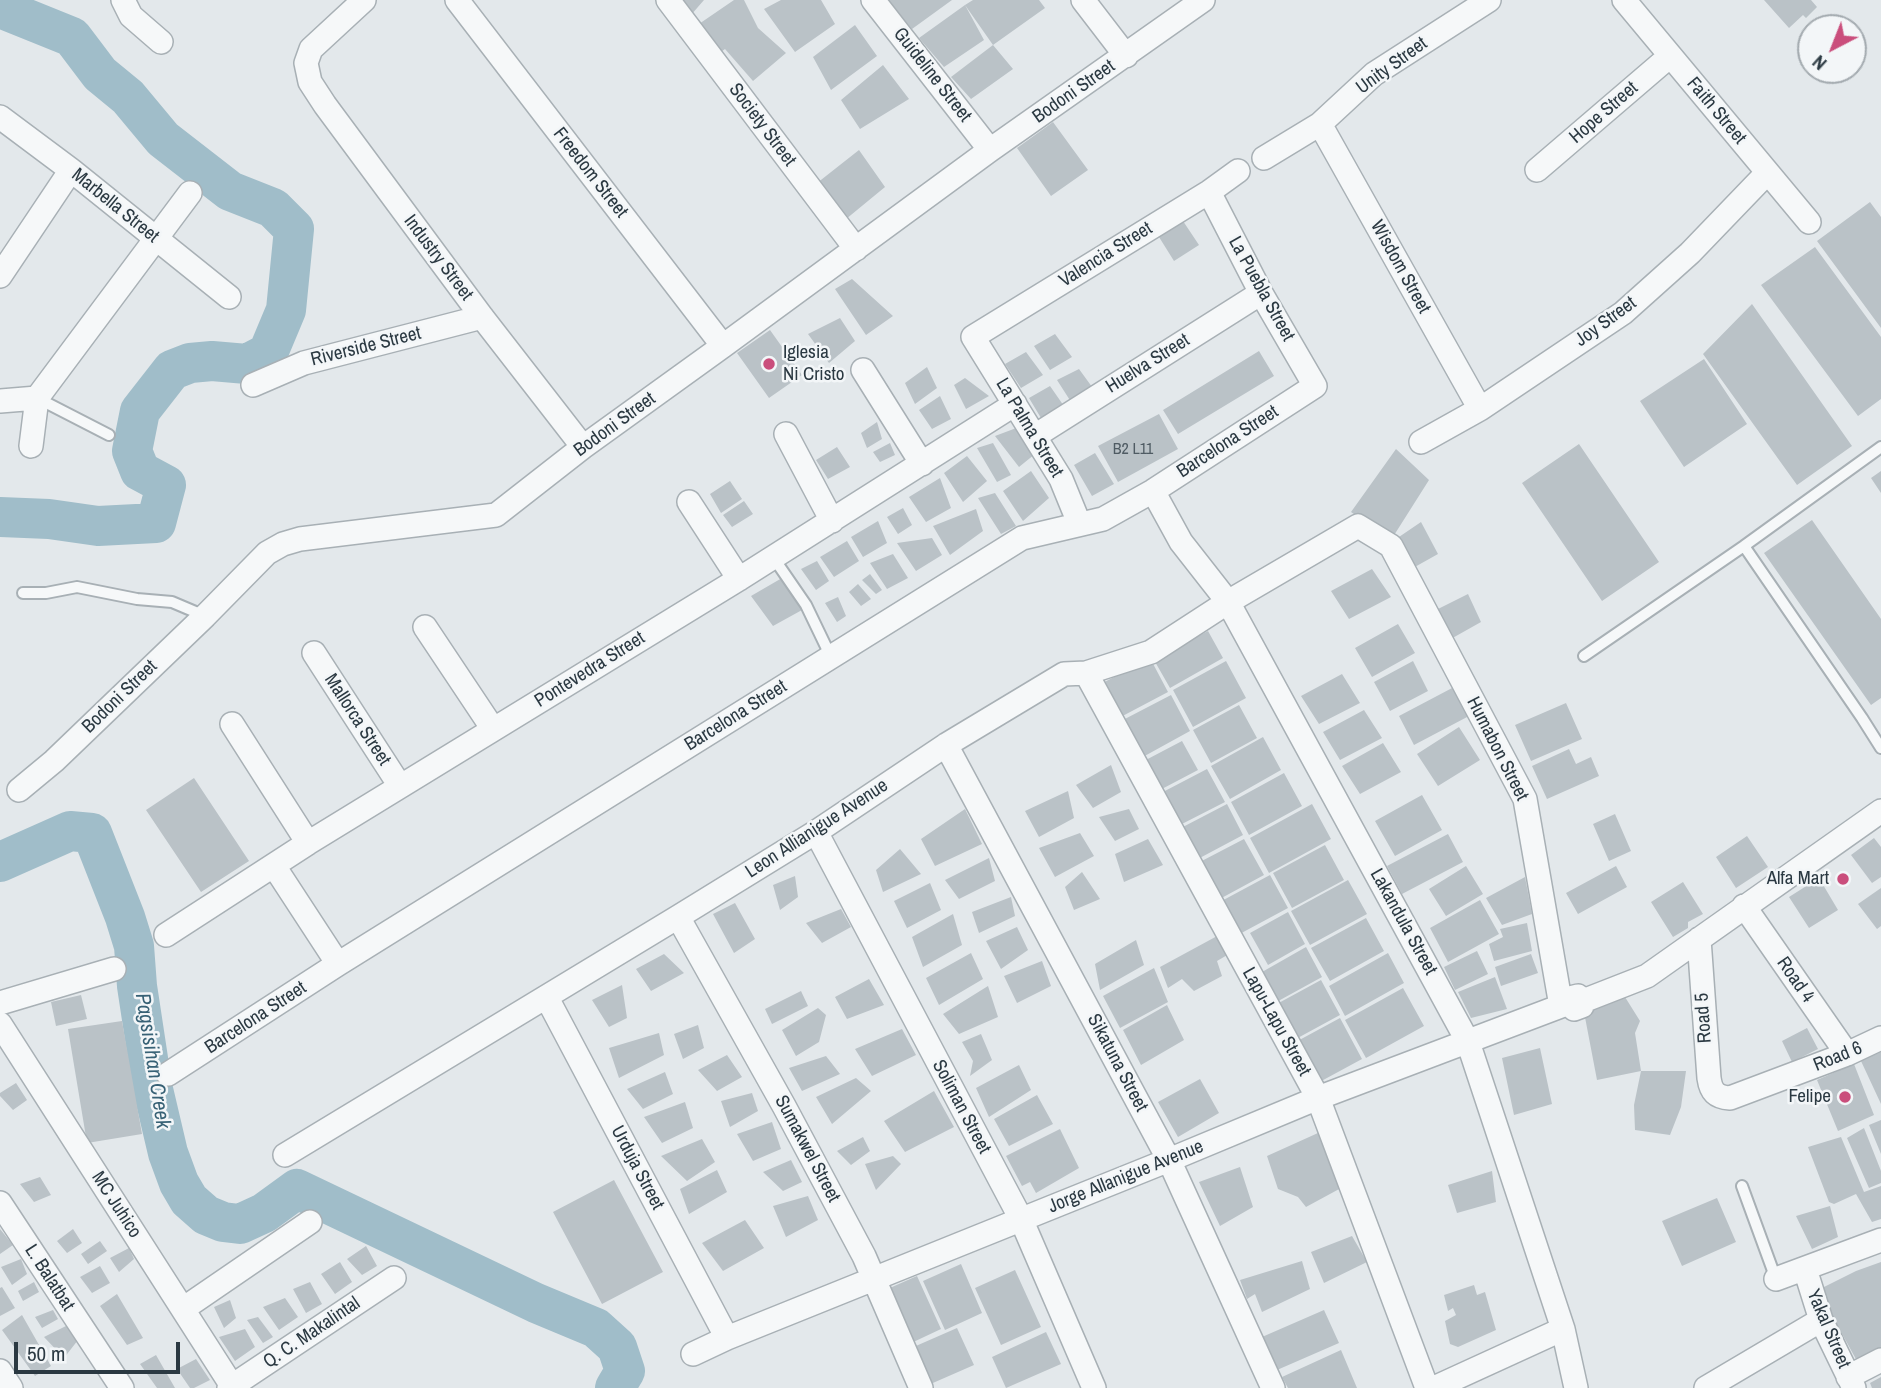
<!DOCTYPE html>
<style>
body{margin:0}
#map{position:relative;width:1881px;height:1388px;overflow:hidden;background:#e3e8eb;font-family:"Archivo Narrow",sans-serif}
canvas{display:block}
.north{position:absolute;left:1797px;top:14px;width:70px;height:70px;box-sizing:border-box;background:#f3f6f8;border:2px solid #a3aaaf;border-radius:50%;rotate:222deg;font-size:19px;font-weight:700;line-height:28px;text-align:center;color:#2b3942}
.north::after{content:'';display:block;margin:auto;width:24px;height:32px;background:#ca4e7c;clip-path:polygon(50% 0,100% 100%,50% 72%,0 100%)}
.scale{position:absolute;left:14px;top:1342px;width:166px;height:32px;box-sizing:border-box;border:4px solid #2b3942;border-top:0;padding-left:9px;font-size:21px;line-height:24px;white-space:nowrap;color:#2b3942;-webkit-text-stroke:5px #f3f6f8;paint-order:stroke}
</style>
<div id="map">
<canvas width="1881" height="1388"></canvas>
<div class="north">N</div>
<div class="scale">50 m</div>
</div>
<script>
const g = document.querySelector('canvas').getContext('2d');
g.lineJoin = 'round';
function stroke(path, color, width, dash) {
  g.strokeStyle = color;
  g.lineWidth = width;
  g.lineCap = dash ? 'butt' : 'round';
  g.setLineDash(dash || []);
  g.stroke(path);
}
function fill(path, color) {
  g.fillStyle = color;
  g.fill(path, 'evenodd');
}
function write(font, color, halo, rows, align = 'center') {
  g.font = font + ' "Archivo Narrow",sans-serif';
  g.lineWidth = 5;
  g.setLineDash([]);
  g.textBaseline = 'middle';
  g.strokeStyle = halo;
  g.fillStyle = color;
  for (const [text, x, y, turn = 0] of rows) {
    g.save();
    g.translate(x, y);
    g.rotate((+turn || 0) * Math.PI / 180);
    g.textAlign = isNaN(turn) ? turn : align;
    if (halo) g.strokeText(text, 0, 0);
    g.fillText(text, 0, 0);
    g.restore();
  }
}
stroke(new Path2D(`
 M0,8L72,37L100,74L128,97L163,139L230,191L273,208L294,229L286,310L268,353L247,364L212,361L190,363L172,370L140,411L132,451L140,471L166,485L156,523L98,526L49,519L0,517
 M0,862L70,831L92,833L125,917L134,946L137,986L152,1085L168,1153L179,1183L189,1200L206,1215L223,1222L240,1224L264,1213L297,1189L536,1303L596,1328L617,1347L625,1371L615,1388`), '#a0bdc9', 40);
fill(new Path2D(`
 M676,0H704L691,15Z
 M734,0H744L758,28L786,53L753,81L725,49L715,56L696,26Z
 M781,0H821L835,24L795,52L764,9Z
 M887,0H952L912,29Z
 M973,0H1039L1045,8L993,45L965,5Z
 M1764,0H1811L1817,7L1806,18L1803,15L1789,28Z
 M965,5L984,40L944,67L919,38Z
 M855,25L877,56L831,90L813,57Z
 M993,45L1013,69L971,99L951,77Z
 M883,65L909,99L860,129L841,100Z
 M1053,122L1088,170L1051,196L1017,148Z
 M859,150L885,187L840,224L812,187Z
 M1870,202L1881,217V328L1817,241Z
 M1183,221L1199,245L1174,261L1159,237Z
 M1815,247L1881,337V399L1858,416L1761,285Z
 M852,279L893,316L866,335L835,289Z
 M1752,304L1852,446L1797,485L1703,354Z
 M840,318L855,341L829,363L808,334Z
 M770,330L802,375L769,398L737,353Z
 M1055,334L1072,357L1050,370L1034,346Z
 M1259,351L1274,376L1178,434L1163,410Z
 M1026,352L1043,375L1021,388L1005,364Z
 M1704,359L1747,424L1684,467L1640,401Z
 M927,367L937,388L915,404L905,383Z
 M1079,369L1095,391L1073,405L1057,380Z
 M965,378L989,396L966,409L954,385Z
 M1050,386L1066,409L1044,423L1029,398Z
 M940,396L951,419L932,429L919,410Z
 M1159,414L1178,449L1118,482L1098,446Z
 M877,422L882,439L867,448L861,433Z
 M1019,427L1035,454L1019,467L995,436Z
 M890,443L895,455L880,462L873,452Z
 M993,443L1011,475L997,482L977,448Z
 M1579,444L1659,562L1602,601L1522,483Z
 M837,447L850,467L828,479L816,460Z
 M1396,449L1429,480L1391,540L1351,512Z
 M1095,453L1114,484L1092,496L1074,465Z
 M967,456L987,481L963,502L944,473Z
 M1031,471L1049,498L1023,521L1003,491Z
 M1881,471V493L1871,478Z
 M940,478L951,508L926,522L909,497Z
 M730,481L742,499L721,513L710,494Z
 M995,493L1016,526L1001,534L978,498Z
 M744,501L753,514L732,527L723,515Z
 M903,508L912,525L898,534L887,517Z
 M976,509L983,531L950,555L933,526Z
 M1812,520L1881,619V698L1871,705L1764,553Z
 M878,521L887,543L863,557L851,537Z
 M1421,522L1438,554L1413,568L1396,539Z
 M932,538L942,555L916,571L897,543Z
 M847,541L859,561L834,577L820,557Z
 M893,554L908,578L887,589L870,563Z
 M817,561L829,581L816,590L801,569Z
 M1372,569L1391,597L1349,619L1331,591Z
 M870,574L882,590L876,594L862,580Z
 M782,578L802,610L773,626L751,596Z
 M858,584L871,599L861,606L849,592Z
 M1468,594L1481,622L1449,640L1434,611Z
 M838,597L846,616L837,622L825,603Z
 M1398,624L1415,653L1372,677L1355,648Z
 M1208,631L1223,658L1170,688L1154,660Z
 M1150,658L1168,692L1115,720L1097,686Z
 M1226,661L1246,698L1193,727L1173,690Z
 M1413,661L1428,691L1390,711L1374,682Z
 M1342,674L1360,703L1319,724L1301,696Z
 M1454,687L1469,716L1414,745L1399,716Z
 M1171,695L1190,731L1141,758L1121,721Z
 M1566,703L1582,739L1531,761L1515,725Z
 M1239,705L1257,738L1211,763L1193,730Z
 M1364,710L1382,738L1340,760L1323,732Z
 M1459,727L1480,760L1438,786L1417,754Z
 M1263,737L1281,770L1230,799L1211,766Z
 M1182,741L1198,770L1158,791L1142,762Z
 M1383,743L1401,772L1360,794L1342,766Z
 M1569,749L1576,764L1591,757L1599,776L1547,799L1532,766Z
 M1111,765L1121,792L1093,808L1076,785Z
 M1207,769L1225,802L1178,826L1161,793Z
 M1284,773L1302,806L1249,835L1231,802Z
 M194,778L249,861L201,892L146,810Z
 M1068,791L1074,818L1039,837L1025,811Z
 M1422,795L1442,830L1395,856L1375,821Z
 M1227,804L1243,835L1196,860L1179,829Z
 M1312,804L1331,839L1269,873L1250,838Z
 M965,809L982,844L935,866L921,839Z
 M1129,809L1139,829L1115,841L1099,817Z
 M1615,814L1631,851L1609,861L1593,824Z
 M1080,833L1094,856L1055,877L1039,848Z
 M1448,834L1463,862L1402,894L1387,866Z
 M1747,836L1768,867L1736,888L1716,857Z
 M1874,838L1881,847V877L1872,883L1851,855Z
 M1148,839L1163,865L1124,882L1115,854Z
 M1244,839L1264,875L1216,901L1196,864Z
 M1325,845L1344,880L1292,908L1273,873Z
 M900,849L921,874L883,892L876,870Z
 M989,858L995,881L959,899L945,880Z
 M1466,866L1483,894L1446,916L1429,889Z
 M1616,866L1627,887L1578,914L1566,893Z
 M1082,872L1100,899L1074,910L1065,887Z
 M1270,875L1288,908L1234,937L1216,904Z
 M795,876L798,897L780,910L773,885Z
 M1525,877L1532,914L1502,925L1486,898Z
 M1819,878L1838,910L1809,928L1789,897Z
 M1348,880L1367,914L1310,945L1291,911Z
 M1683,882L1703,914L1688,922V928L1673,937L1651,902Z
 M930,883L941,910L907,928L894,901Z
 M1881,888V926L1877,929L1858,904Z
 M1011,897L1015,916L979,933L972,912Z
 M1480,900L1499,934L1448,962L1430,928Z
 M735,903L755,939L734,953L713,914Z
 M841,909L851,927L822,943L806,923Z
 M1288,912L1305,944L1268,965L1250,933Z
 M953,914L962,945L923,967L912,937Z
 M1366,918L1384,951L1330,981L1311,948Z
 M1527,923L1532,951L1494,961L1489,944L1503,937L1500,929Z
 M1017,927L1028,950L1001,969L986,941Z
 M1219,935L1229,954L1217,961L1222,976L1194,991L1182,979L1168,988L1160,967Z
 M1136,940L1144,965L1100,990L1095,964Z
 M1306,947L1322,977L1271,1005L1255,976Z
 M1477,951L1488,974L1455,990L1444,967Z
 M971,953L983,979L939,1005L926,978Z
 M1388,953L1404,983L1345,1016L1329,986Z
 M664,954L684,973L651,991L636,969Z
 M1531,954L1538,973L1501,986L1495,967Z
 M1042,961L1051,986L1017,1003L1004,976Z
 M1154,968L1168,1002L1120,1028L1103,996Z
 M1495,977L1507,1009L1471,1018L1458,992Z
 M869,979L884,1005L847,1019L835,997Z
 M1321,980L1340,1015L1294,1040L1275,1005Z
 M622,985L627,1018L609,1027L592,1000Z
 M988,986L998,1017L959,1034L943,1014Z
 M1403,988L1424,1026L1366,1058L1345,1020Z
 M801,991L808,1006L772,1024L765,1009Z
 M81,995L87,1019L56,1026L51,1002Z
 M1625,997L1640,1021L1635,1033L1641,1071L1597,1080L1584,1012Z
 M1167,1005L1184,1040L1141,1065L1123,1030Z
 M818,1008L826,1015L819,1042L796,1056L782,1030Z
 M1340,1018L1362,1059L1314,1085L1292,1044Z
 M122,1021L142,1134L87,1143L68,1029Z
 M698,1025L704,1048L683,1059L674,1034Z
 M1807,1028L1818,1049L1792,1062L1782,1041Z
 M902,1029L916,1055L872,1076L855,1049Z
 M659,1033L664,1055L619,1078L609,1048Z
 M981,1034L992,1060L970,1076L973,1061L962,1042Z
 M1540,1048L1552,1104L1514,1115L1502,1058Z
 M1881,1052V1104L1861,1061Z
 M727,1055L742,1077L717,1091L698,1070Z
 M826,1056L840,1074L802,1091L789,1068Z
 M1854,1064L1874,1115L1838,1131L1817,1080Z
 M1019,1065L1031,1090L989,1117L976,1088Z
 M1641,1071H1686L1681,1107L1670,1135L1635,1130L1634,1105Z
 M665,1072L673,1094L643,1109L627,1089Z
 M856,1078L871,1091L832,1124L816,1097Z
 M1200,1079L1219,1113L1178,1137L1158,1102Z
 M16,1083L27,1100L13,1110L0,1096V1093Z
 M934,1091L954,1127L905,1152L884,1121Z
 M752,1093L758,1111L730,1127L721,1101Z
 M1037,1095L1053,1124L1009,1146L994,1119Z
 M685,1102L693,1128L662,1143L644,1117Z
 M1881,1120V1154L1869,1125Z
 M772,1122L781,1149L753,1161L737,1134Z
 M1864,1128L1881,1171V1183L1869,1188L1847,1138Z
 M1060,1129L1079,1168L1036,1193L1030,1182L1022,1186L1006,1156Z
 M1318,1133L1341,1188L1306,1207L1298,1197L1278,1189L1267,1156Z
 M863,1137L870,1151L851,1165L837,1151Z
 M1841,1137L1864,1192L1881,1186V1219L1872,1222L1856,1194L1834,1204L1829,1202L1808,1147Z
 M702,1139L715,1162L687,1181L661,1156Z
 M893,1156L901,1164L876,1190L865,1164Z
 M791,1160L802,1182L783,1191L763,1172Z
 M1240,1167L1253,1207L1220,1226L1199,1182Z
 M717,1170L727,1192L689,1214L680,1189Z
 M1492,1171L1496,1202L1457,1213L1448,1185Z
 M40,1177L51,1195L34,1202L20,1184Z
 M614,1180L663,1272L602,1304L553,1212Z
 M808,1196L818,1220L786,1237L773,1206Z
 M1717,1198L1736,1242L1682,1266L1662,1221Z
 M1830,1206L1838,1237L1812,1249L1796,1216Z
 M745,1220L764,1248L723,1271L702,1243Z
 M0,1229L13,1245L0,1254Z
 M73,1229L82,1243L67,1253L57,1241Z
 M1352,1236L1367,1262L1324,1283L1311,1252Z
 M100,1241L107,1251L88,1264L81,1254Z
 M366,1246L377,1266L362,1275L347,1259Z
 M129,1248L134,1259L119,1272L110,1258Z
 M21,1259L27,1274L12,1285L1,1267Z
 M1302,1261L1310,1289L1262,1312L1255,1294L1247,1299L1240,1280Z
 M340,1262L352,1282L335,1294L321,1274Z
 M1881,1262V1349L1857,1361L1818,1290L1856,1271Z
 M961,1264L982,1313L945,1330L923,1281Z
 M100,1266L110,1283L92,1293L80,1277Z
 M1015,1270L1041,1327L1001,1345L975,1288Z
 M917,1276L941,1329L907,1345L883,1291Z
 M34,1282L39,1292L23,1301L18,1291Z
 M310,1282L322,1304L306,1313L293,1289Z
 M1474,1285L1477,1295L1485,1292L1496,1330L1458,1347L1450,1344L1445,1321L1456,1315L1453,1308L1448,1311L1444,1295Z
 M2,1287L15,1308L0,1316V1288Z
 M117,1294L143,1338L127,1345L100,1306Z
 M285,1298L298,1317L279,1330L263,1307Z
 M230,1300L236,1318L224,1328L214,1307Z
 M53,1310L58,1319L42,1328L35,1317Z
 M1324,1310L1339,1343L1277,1370L1262,1337Z
 M22,1315L51,1366L35,1376L2,1330Z
 M258,1317L273,1337L263,1343L247,1320Z
 M66,1326L78,1340L64,1358L44,1337Z
 M957,1328L974,1365L926,1386L909,1349Z
 M245,1329L255,1347L235,1361L219,1337Z
 M1046,1332L1061,1364L1006,1388L992,1357Z
 M1341,1350L1357,1388H1288L1282,1377Z
 M156,1355L175,1388H157L140,1364Z
 M196,1359L210,1380L194,1388H190L177,1369Z
 M1881,1377V1388H1872L1870,1383Z`), '#bac2c7');
const service = new Path2D(`
 M37,398L109,435
 M1744,546L1862,718L1881,748
 M773,557L806,605L831,657
 M23,593H46L77,587L137,599L172,602L205,616
 M1584,656L1744,546L1881,447
 M1742,1186L1776,1279`);
const minor = new Path2D(`
 M123,0L131,16L161,42
 M364,0L311,49L306,63L310,82L325,105L482,317L583,447
 M457,0L723,346
 M668,0L856,249
 M873,0L990,150
 M1083,0L1126,56
 M1624,0L1809,222
 M0,117L71,170L229,297
 M1320,124L1480,409
 M1264,158L1320,124L1374,74L1489,0
 M1537,170L1670,56
 M0,276L71,170
 M863,370L922,464
 M253,385L304,363L482,317
 M0,401L37,398
 M786,434L832,521
 M1035,436L1261,293
 M1421,442L1480,409L1623,313L1690,253L1767,173
 M31,446L37,398L190,193
 M1153,491L1181,542L1228,602L1468,1042L1563,1329L1576,1388
 M689,502L739,579
 M1079,523L1061,479L973,337L1209,192L1238,171
 M425,627L493,729
 M314,653L400,786
 M1086,673L1318,1098L1427,1388
 M232,724L308,843
 M946,745L1169,1160L1273,1388
 M19,790L54,761L205,616L267,553L283,544L300,539L496,515L583,447L723,346L990,150L1203,0
 M816,832L1021,1219L1094,1388
 M274,866L338,964
 M1744,906L1847,1054
 M678,917L784,1106L864,1256L921,1388
 M166,935L308,843L739,579L1015,404
 M1699,939L1709,1078C1711,1092 1716,1097 1730,1098L1847,1054L1881,1038
 M547,998L727,1338
 M0,1003L114,969
 M1574,1009L1582,1006L1583,1001L1647,976L1881,811
 M0,1024L232,1386
 M168,1074L338,964L1022,538L1103,519L1153,491L1315,386L1261,293L1209,192
 M285,1155L678,917L816,832L946,745L1064,674L1086,673L1151,652L1228,602L1358,526L1391,546L1525,799L1561,1006
 M0,1203L122,1388
 M1805,1269L1821,1320L1854,1388
 M1776,1279L1881,1240
 M183,1309L310,1222
 M693,1354L727,1338L1169,1160L1318,1098L1561,1006L1566,999L1578,996L1583,1001
 M0,1371L11,1388
 M1848,1377L1881,1360
 M229,1388L394,1278
 M1434,1388L1563,1329
 M1706,1388L1821,1320`);
stroke(service, '#a8b0b5', 14);
stroke(minor, '#a8b0b5', 26);
stroke(service, '#f6f8f9', 10);
stroke(minor, '#f6f8f9', 23);
for (const [x, y, r, color] of [
 [769,364,7,"#ca4e7c"],
 [1843,879,7,"#ca4e7c"],
 [1845,1097,7,"#ca4e7c"]
]) {
  const dot = new Path2D();
  dot.arc(x, y, r, 0, 2 * Math.PI);
  g.fillStyle = color;
  g.fill(dot);
  stroke(dot, '#f3f6f8', 2.5);
}
write('16px', '#4f5b63', null, [
 ["B2 L11",1133,450]
]);
write('19px', '#2b3942', '#f3f6f8', [
 ["Unity Street",1392,66,-36],
 ["Guideline Street",932,75,52],
 ["Bodoni Street",1074,92,-35],
 ["Faith Street",1716,111,50],
 ["Hope Street",1604,113,-41],
 ["Society Street",762,125,53],
 ["Freedom Street",590,173,52],
 ["Marbella Street",115,206,39],
 ["Valencia Street",1106,255,-32],
 ["Industry Street",438,258,53],
 ["Wisdom Street",1400,267,61],
 ["La Puebla Street",1261,289,61],
 ["Joy Street",1606,322,-36],
 ["Riverside Street",366,347,-14],
 ["Huelva Street",1148,364,-32],
 ["Bodoni Street",615,425,-36],
 ["La Palma Street",1029,428,59],
 ["Barcelona Street",1228,442,-33],
 ["Pontevedra Street",590,670,-32],
 ["Bodoni Street",120,697,-44],
 ["Barcelona Street",736,716,-32],
 ["Mallorca Street",357,720,57],
 ["Humabon Street",1497,749,63],
 ["Leon Allianigue Avenue",817,829,-33],
 ["Lakandula Street",1403,922,61],
 ["Road 4",1795,980,55],
 ["Barcelona Street",256,1018,-33],
 ["Road 5",1704,1018,-94],
 ["Lapu-Lapu Street",1276,1022,61],
 ["Road 6",1838,1057,-22],
 ["Sikatuna Street",1117,1063,62],
 ["Soliman Street",961,1107,62],
 ["Sumakwel Street",807,1149,62],
 ["Urduja Street",637,1168,62],
 ["Jorge Allanigue Avenue",1126,1177,-22],
 ["MC Juhico",116,1205,57],
 ["L. Balatbat",49,1278,57],
 ["Yakal Street",1828,1329,67],
 ["Q. C. Makalintal",312,1333,-34]
]);
write('19px', '#2b3942', '#f3f6f8', [
 ["Iglesia",783,353,"left"],
 ["Ni Cristo",783,375,"left"],
 ["Alfa Mart",1829,879],
 ["Felipe",1831,1097]
], 'right');
write('italic 21px', '#376175', '#f3f6f8', [
 ["Pagsisihan Creek",152,1061,81]
]);
</script>
